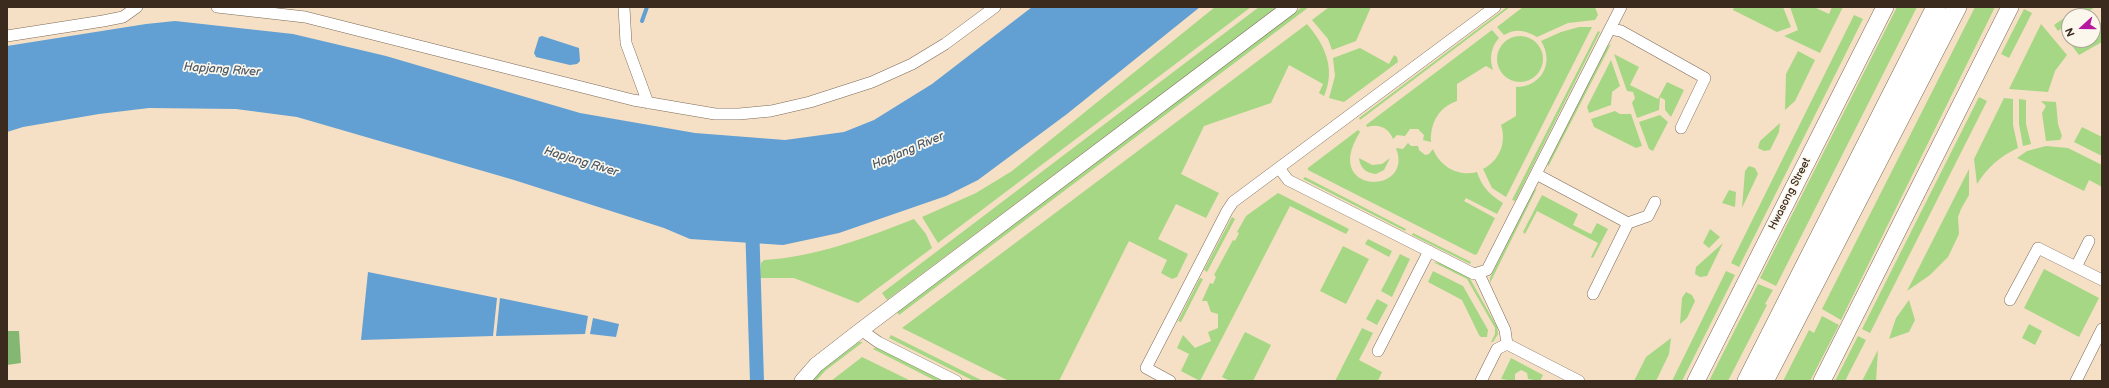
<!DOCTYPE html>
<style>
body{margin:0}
#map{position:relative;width:2109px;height:388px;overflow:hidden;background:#f5e0c5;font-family:"Balsamiq Sans",sans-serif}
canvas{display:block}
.frame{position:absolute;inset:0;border:8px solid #3b2a1e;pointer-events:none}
.north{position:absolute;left:2061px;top:8px;width:40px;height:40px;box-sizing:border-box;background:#fbf7ec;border:1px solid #aea59a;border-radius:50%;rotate:249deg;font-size:11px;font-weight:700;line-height:16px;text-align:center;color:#3b2a1e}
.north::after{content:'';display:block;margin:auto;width:14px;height:18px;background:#b5179e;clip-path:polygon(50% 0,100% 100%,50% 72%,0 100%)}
</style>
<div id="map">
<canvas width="2109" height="388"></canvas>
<div class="frame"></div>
<div class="north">N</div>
</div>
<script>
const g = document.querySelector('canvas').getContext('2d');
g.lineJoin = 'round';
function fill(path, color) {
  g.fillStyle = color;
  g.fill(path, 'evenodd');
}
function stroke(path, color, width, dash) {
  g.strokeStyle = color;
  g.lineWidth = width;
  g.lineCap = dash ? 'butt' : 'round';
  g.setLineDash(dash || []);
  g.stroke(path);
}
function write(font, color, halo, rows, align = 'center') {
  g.font = font + ' "Balsamiq Sans",sans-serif';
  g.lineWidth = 3.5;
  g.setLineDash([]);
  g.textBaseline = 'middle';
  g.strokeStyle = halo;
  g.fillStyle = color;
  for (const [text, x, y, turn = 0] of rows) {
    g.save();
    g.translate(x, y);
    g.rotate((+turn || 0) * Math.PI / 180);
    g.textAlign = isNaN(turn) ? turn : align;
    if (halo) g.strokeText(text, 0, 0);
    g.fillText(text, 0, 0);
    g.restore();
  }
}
fill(new Path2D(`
 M1215,7H1251L938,243L922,217L976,193L1012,171Z
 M1259,7H1278L887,300L882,293Z
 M1302,7H1309L899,315L897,312Z
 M1329,7H1371L1356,41L1332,50L1328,39L1312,20Z
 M1507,7H1510L1360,120L1359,118Z
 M1523,7H1595L1598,15L1595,20L1568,23L1537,37C1526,30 1515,28 1504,35L1497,27Z
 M1734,7H1783L1791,27L1777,32L1733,10Z
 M1790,7H1814L1829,14L1832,7H1843L1820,53L1784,36L1798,30Z
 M1897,7H1917L1776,286L1760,278Z
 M1975,7H1995L1841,320L1822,309Z
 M2080,7H2096L2078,16H2069V22L2058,31L2054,25Z
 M2024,9L2032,13L2009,58L2001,54Z
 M1854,15L1863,19L1739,267L1731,263Z
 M2102,22V42L2079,55L2069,42H2074L2077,40H2093V26Z
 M1307,24C1325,45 1336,69 1324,96L1319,93L1323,84L1289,65L1271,103L1204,126L1181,174L1219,193L1206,218L1176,204L1158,239L1188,254L1177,277L1172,279L1161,273L1167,260L1129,241L1059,381H1009L902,328Z
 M2041,24L2067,55L2055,71L2048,92L2009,89Z
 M1579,27H1592L1506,197L1492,188L1483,169C1499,161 1507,143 1501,125L1516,116V87C1541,87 1555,63 1541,41L1561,32Z
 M1492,30L1499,38C1491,47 1489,58 1493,70L1486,66L1457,84V101C1439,107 1430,123 1431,142L1423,140L1424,135L1418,129H1410L1405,136L1397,135L1393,139C1389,128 1379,123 1367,127L1366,125Z
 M1598,31L1600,32L1515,201L1512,200Z
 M1497 59a23 23 0 1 1 46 0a23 23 0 1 1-46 0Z
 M1611,44L1548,167V163L1607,47Z
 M1360,48L1389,64L1394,55L1397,57L1398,62L1344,102L1329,98L1335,76L1333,58Z
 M1798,51L1815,60L1795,101L1785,110L1786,74Z
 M1614,54L1639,67L1630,85L1658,99L1667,82L1684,90L1671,117L1665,110V100L1660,97L1659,110L1637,118L1632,103L1635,98L1633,92L1627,91Z
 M1611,60L1620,86L1612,92L1611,105L1589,113L1587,107Z
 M1979,97L1987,101L1870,333L1862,329Z
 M2004,98L2013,99V125L2018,148C2000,156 1987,168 1977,184L1974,159Z
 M2019,99L2026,100V124L2031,144L2023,146L2019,124Z
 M2041,101L2056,102L2058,124L2062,136L2060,140L2046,141L2042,113L2046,106Z
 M1615,111L1620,114H1631L1642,146L1636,148L1594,127L1591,119Z
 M1660,115L1668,122L1653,151L1649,149L1639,122Z
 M1780,123L1779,132L1770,150L1764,151L1758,148L1760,141Z
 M2082,127L2102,137V156L2074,142Z
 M1358,130L1360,132C1320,195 1415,196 1396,148L1403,149L1408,143L1411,146H1418L1419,150L1425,155L1429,154L1433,149C1440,167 1459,177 1477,172C1482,187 1489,194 1503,203L1497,214L1466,198L1464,201L1495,218L1477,254L1475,255L1308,170V168Z
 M2046,146L2068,148L2102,165V187L2089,180L2084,191L2017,158L2027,151Z
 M1359,158L1372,165L1382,164L1390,158L1384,170L1376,174C1366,173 1360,168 1359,158Z
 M1749,166L1755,168L1758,174L1742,208L1745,171Z
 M1969,169V195L1961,209L1958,217L1959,234L1948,257L1930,275L1907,291Z
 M1305,177L1406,229L1405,231L1303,179Z
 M1537,188L1490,283V278L1533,192Z
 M1729,190L1736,192L1735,207L1722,203Z
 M1278,193L1349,229L1346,234L1290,206L1200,381L1181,371L1189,354L1177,348L1183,335L1195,348L1211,341L1208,332L1218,328V314L1211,312L1207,301H1202L1210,283L1213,284L1216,277L1214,275L1233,240L1235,241L1239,233L1237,232L1246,216Z
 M1542,195L1578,214L1573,225L1591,234L1597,223L1608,229L1593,258L1591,257L1598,243L1537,211L1525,234L1523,232Z
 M1232,217L1235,219L1207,272L1204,270Z
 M914,219L926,234L932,248L858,303L794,278H760L761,263L764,260C815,257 866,238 914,219Z
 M1710,229L1720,237L1709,248L1703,243Z
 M1413,233L1471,262L1470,264L1412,235Z
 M1368,239L1392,251L1389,257L1365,244Z
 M1723,243L1707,276L1700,277L1695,274L1696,267Z
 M1343,246L1369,259L1346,304L1320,291Z
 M1400,254L1410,259L1392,297L1381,291Z
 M1433,262L1441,263L1469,277L1497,327L1498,334L1493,342H1491L1495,334V328L1467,279Z
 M2044,269L2099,298L2079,337L2024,308Z
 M1433,271L1463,286L1488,330L1487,337H1481L1479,335L1462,300L1428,282Z
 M1726,271L1735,275L1682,381H1672Z
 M1200,278L1203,279L1181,322L1178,321Z
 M1758,284L1773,290L1765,304L1767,305L1728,381H1709Z
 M1686,292L1692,295L1695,301L1687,318L1680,324L1682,298Z
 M1377,299L1388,305L1377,325L1366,319Z
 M1909,300L1915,320L1909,332L1889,339L1896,318Z
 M1822,316L1839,325L1810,381H1783L1809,330L1814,333Z
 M2029,324L2042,331L2035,345L2022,338Z
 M1362,328L1373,333L1359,360L1382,372L1378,381H1335Z
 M1245,332L1271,345L1253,381H1230L1222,377Z
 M891,335L983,381H974L889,338Z
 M1858,336L1866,340L1845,381H1835Z
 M1671,338L1669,354L1656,381H1634L1646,357Z
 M859,342H863L825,371L816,381H812L822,369Z
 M876,347L943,381H936L873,349Z
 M1878,350L1876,381H1862Z
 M862,357L911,381H831Z
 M1511,358L1543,375L1540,381L1528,379L1527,373L1521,370L1515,374V381L1501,379Z`), '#a6d785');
fill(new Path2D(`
 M7,331H19L21,363L7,365Z`), '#84b872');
fill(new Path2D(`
 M1032,7H1200L1067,114L978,180L946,196L839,233L783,245L690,239L664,228L514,180L297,117L236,109L149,108L99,114L23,127L7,132V46L146,24L175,21L293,34L386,56L580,113L695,133L785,140L844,132L874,120L932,84Z
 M542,36L579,48L580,61L577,64L570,65L536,57L534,53L539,37Z
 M368,272L497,298L493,336L361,340Z
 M500,298L588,316L585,334L496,336Z
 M593,318L619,324L616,337L590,334Z`), '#629fd3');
stroke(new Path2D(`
 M642,21L647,7`), '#629fd3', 4);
stroke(new Path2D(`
 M752,223L757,381`), '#629fd3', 14);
const street = new Path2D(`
 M217,7L305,17L633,100L715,114H739L771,111L810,102L872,82L912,64L945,44L995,7
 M624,7L626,43L648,103
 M1610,29L1621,31L1705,78L1681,128
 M7,36L103,21L123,17L137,7
 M1279,168L1288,180L1474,274L1487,270L1621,7
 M1536,174L1628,223L1593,294
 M1628,223L1648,216L1655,202
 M2076,267L2089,241
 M1479,274L1505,330L1507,344
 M2010,300L2038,248L2102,280
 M861,330L878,342L956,381
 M1378,351L1429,251
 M1170,381L1146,368L1227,211L1233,202L1495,7
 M1481,381L1497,349L1507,344L1579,381
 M2076,381L2102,329`);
const secondary = new Path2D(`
 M802,381L816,365L861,330L1290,7`);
const primary = new Path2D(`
 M1696,381L1885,7
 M1822,381L2010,7`);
const highway = new Path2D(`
 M1747,381L1936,7
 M1764,381L1957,7`);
stroke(street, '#7c6a58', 12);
stroke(secondary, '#7c6a58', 16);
stroke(primary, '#7c6a58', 18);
stroke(highway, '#7c6a58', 20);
stroke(street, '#fff', 11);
stroke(secondary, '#fff', 15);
stroke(primary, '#fff', 17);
stroke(highway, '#fff', 19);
write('11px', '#3b2a1e', '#fbf7ec', [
 ["Hwasong Street",1790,194,-63]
]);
write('italic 12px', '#4b5966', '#fbf7ec', [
 ["Hapjang River",222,70,4],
 ["Hapjang River",908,151,-23],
 ["Hapjang River",581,162,17]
]);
</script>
